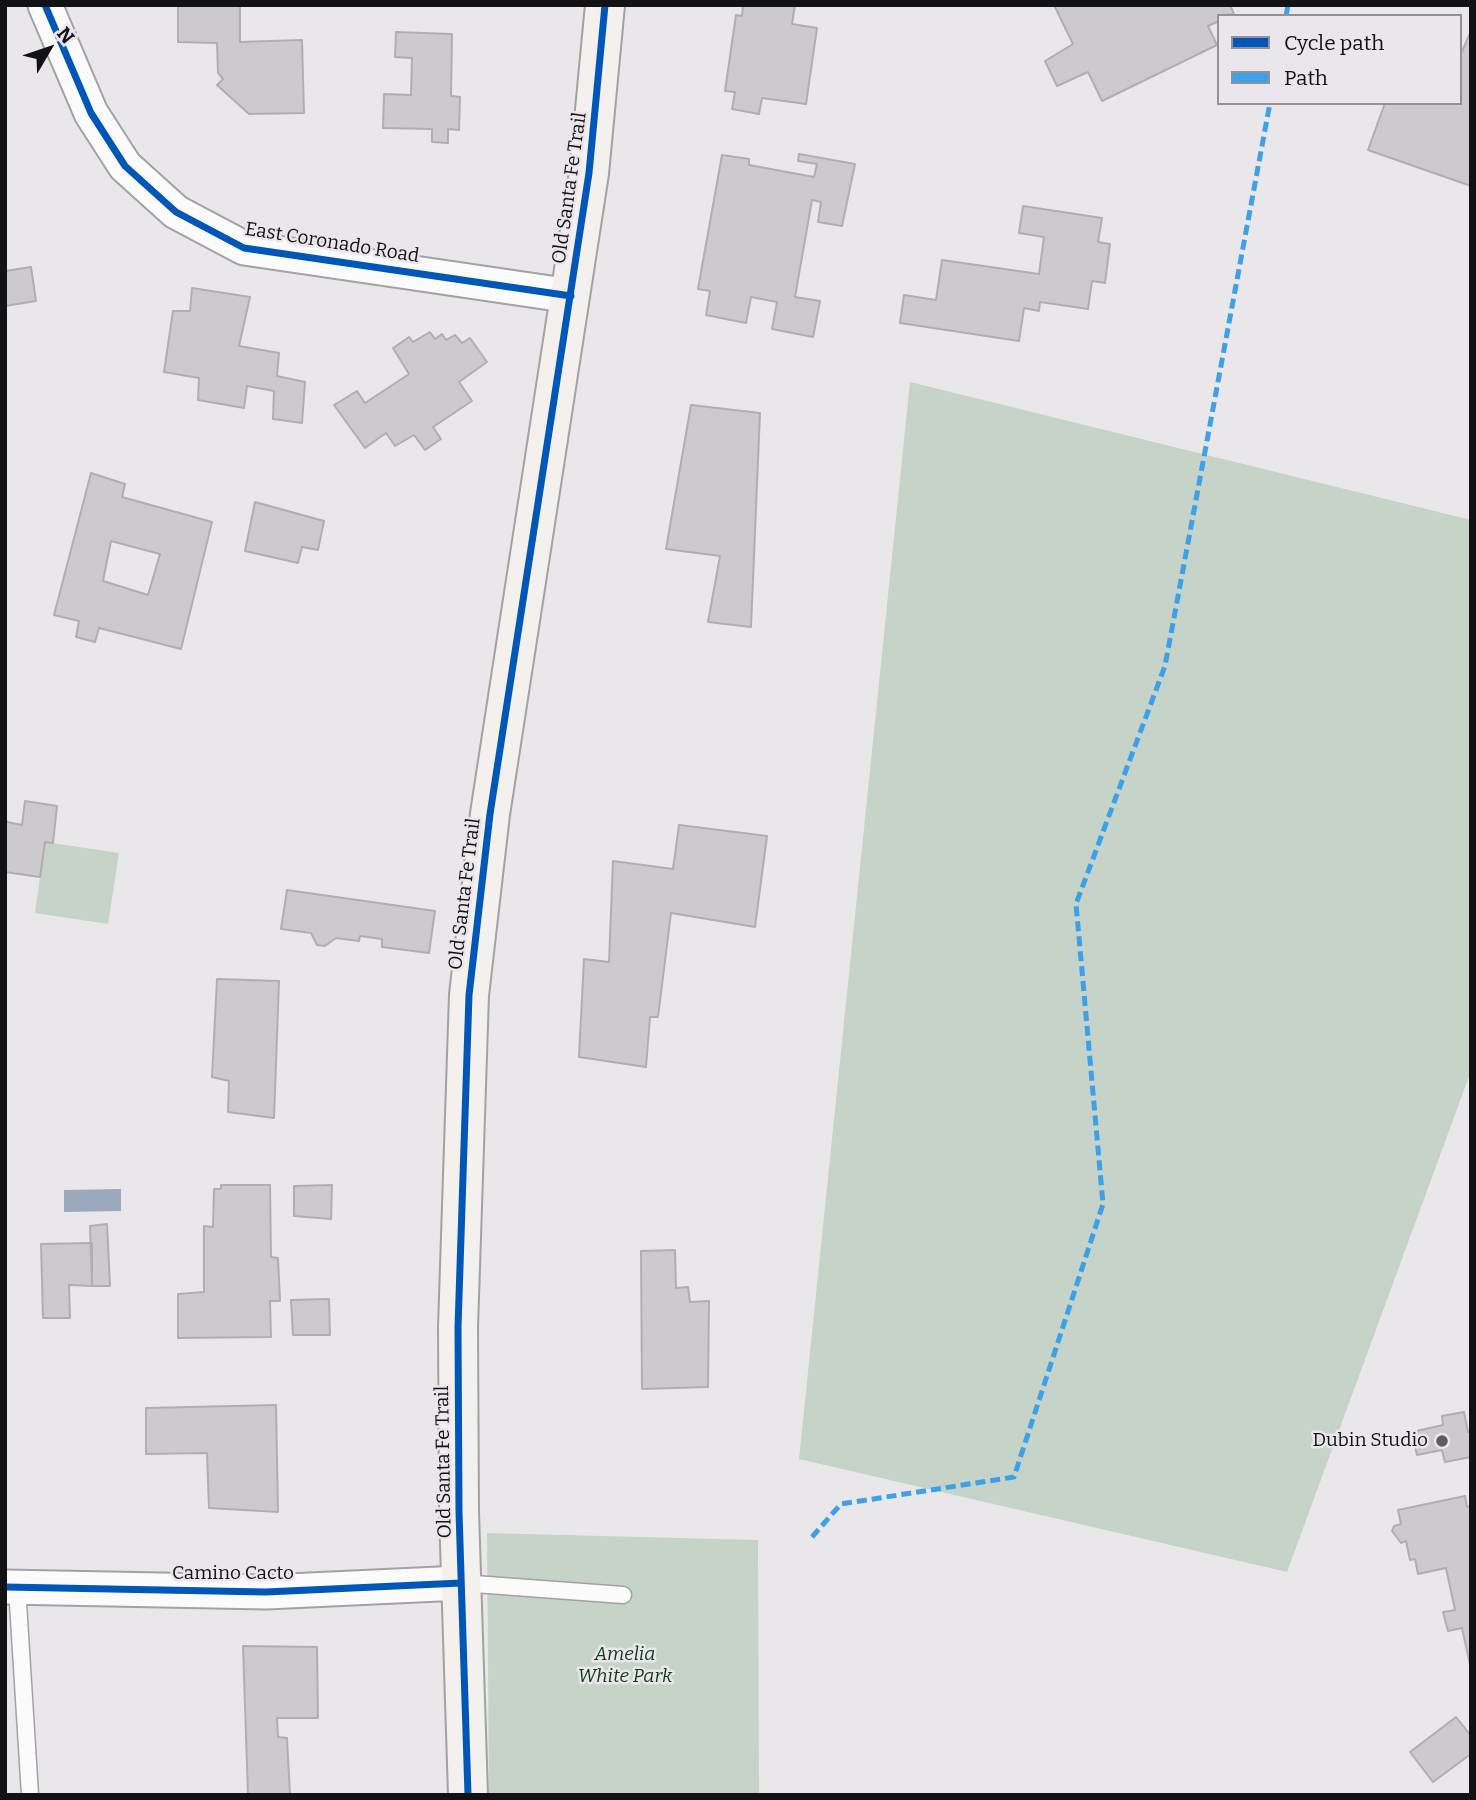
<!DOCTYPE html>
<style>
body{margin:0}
#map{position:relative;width:1476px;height:1800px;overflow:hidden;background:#eae7eb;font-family:Bitter,serif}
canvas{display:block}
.frame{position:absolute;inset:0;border:7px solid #121113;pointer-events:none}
.legend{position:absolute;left:1217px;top:14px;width:245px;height:91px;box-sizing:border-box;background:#ebe6ec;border:2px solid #949195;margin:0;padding:9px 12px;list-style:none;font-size:21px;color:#121113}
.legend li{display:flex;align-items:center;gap:14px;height:35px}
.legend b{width:35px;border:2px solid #949195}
.north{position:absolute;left:14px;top:14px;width:70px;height:70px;-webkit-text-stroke:5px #ebe6ec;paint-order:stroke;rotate:51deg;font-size:19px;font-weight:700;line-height:28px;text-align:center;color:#121113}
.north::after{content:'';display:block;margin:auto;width:24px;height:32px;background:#121113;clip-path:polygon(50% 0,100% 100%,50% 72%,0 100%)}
</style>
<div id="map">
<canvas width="1476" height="1800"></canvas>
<div class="frame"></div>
<ul class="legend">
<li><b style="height:9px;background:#0057b8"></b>Cycle path</li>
<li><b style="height:9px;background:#3da1ea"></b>Path</li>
</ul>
<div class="north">N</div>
</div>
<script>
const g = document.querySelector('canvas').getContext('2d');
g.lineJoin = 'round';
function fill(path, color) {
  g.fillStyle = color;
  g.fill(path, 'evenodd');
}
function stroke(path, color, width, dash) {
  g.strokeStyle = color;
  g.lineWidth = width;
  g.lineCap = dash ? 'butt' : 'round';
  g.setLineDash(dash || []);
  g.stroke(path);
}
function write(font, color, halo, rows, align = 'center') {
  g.font = font + ' Bitter,serif';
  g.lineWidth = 5;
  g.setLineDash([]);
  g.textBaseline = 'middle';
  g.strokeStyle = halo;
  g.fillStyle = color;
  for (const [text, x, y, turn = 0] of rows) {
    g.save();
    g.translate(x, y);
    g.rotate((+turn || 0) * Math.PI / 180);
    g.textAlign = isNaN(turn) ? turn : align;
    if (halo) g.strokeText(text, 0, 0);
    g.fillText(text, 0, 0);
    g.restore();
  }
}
fill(new Path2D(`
 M910,382L1471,520V1071L1287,1572L799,1459Z
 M45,842L119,853L108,924L35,913Z
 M487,1533L758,1540L759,1795H489Z`), '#c6d3c9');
fill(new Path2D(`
 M121,1189V1211L64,1212V1190Z`), '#9aa9bb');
const building = new Path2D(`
 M178,5H240V42L302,40L304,113L249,114L217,85L223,79L218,73L217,43L178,42Z
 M743,5H795L792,24L817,28L806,104L762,98L759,114L732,109L735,92L725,91L736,15L742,16Z
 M1054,5H1230L1234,14L1219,16V21L1208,26L1217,45L1102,101L1088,72L1057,86L1045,61L1073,44Z
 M1471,31V186L1368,150L1385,103H1460V56Z
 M396,32L452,34L451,96L460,97L459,130L448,129V143L432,142V129L383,128L384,94L411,95L412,58L395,57Z
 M799,154L855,164L842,226L818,222L821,202L812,200L795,297L820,301L813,337L772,329L777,302L751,297L746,323L706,315L710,291L698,289L722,155L749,159V165L814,177L817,164L798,161Z
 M1023,206L1102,218L1098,242L1110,244L1105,283L1092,281L1088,309L1040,302L1039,311L1024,308L1019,341L900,323L904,295L936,300L942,260L1039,274L1044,237L1019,233Z
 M31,267L36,301L5,306V271Z
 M192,288L250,297L239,346L279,353L277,376L305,382L302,423L273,419L274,391L247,386L244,408L198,400L199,378L164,372L173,311H190Z
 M430,332L435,339L442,334L446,340L455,335L462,343L470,338L487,362L459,382L472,401L433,427L441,439L425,450L414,435L395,446L386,433L365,448L334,405L357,391L365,403L409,374L393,348L409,337L413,342Z
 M691,405L760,413L751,627L708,622L720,556L666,549Z
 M91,473L125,484L122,497L212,522L181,649L99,628L95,642L76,637L79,621L54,615ZM111,541L160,554L148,595L103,581Z
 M255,502L324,521L318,550L302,547L298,563L245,551Z
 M25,801L57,806L53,843L45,842L40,877L5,872V818L7,822L22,825Z
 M679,825L767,836L755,927L671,913L658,1017H650L646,1067L579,1057L584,959L609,962L613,861L673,869Z
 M287,890L435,911L429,953L382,947V939L360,936L359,941L336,938L325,946L317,945L311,933L281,929Z
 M217,979L279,981L274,1118L228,1112L229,1081L212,1077Z
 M221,1185H270L271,1257L278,1258L280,1301H270L271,1337L178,1338V1294L204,1292V1226L213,1227L214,1189H221Z
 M332,1185L331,1219L294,1216V1186Z
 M107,1224L110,1286H92L90,1226Z
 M92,1243V1286L69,1285L70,1318H43L41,1244Z
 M675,1250L676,1288L688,1287L690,1302L709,1301L708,1387L642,1389L641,1251Z
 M329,1299L330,1335H293L291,1300Z
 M276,1405L278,1512L209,1508L207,1453L146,1454V1408Z
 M1464,1412L1468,1432H1471V1457L1445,1462L1442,1450L1417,1455L1412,1432L1443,1425L1442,1416Z
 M1465,1496L1467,1507L1471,1506V1669L1462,1628L1448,1631L1443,1612L1455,1610L1446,1568L1418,1574L1415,1559L1410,1560L1406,1541L1401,1543L1392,1531L1394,1526L1401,1524L1398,1510Z
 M243,1646L317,1647L318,1718H277L278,1737L287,1738L290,1795H248Z
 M1456,1717L1471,1736V1754L1433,1782L1410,1752Z`);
fill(building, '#cdcacd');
stroke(building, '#b1aeb1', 2);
const lane = new Path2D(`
 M461,1583L623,1595
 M17,1587L30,1795`);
const street = new Path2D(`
 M45,5L91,113L125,166L176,212L244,248L571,296
 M5,1587L266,1592L461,1583`);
const secondary = new Path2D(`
 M468,1795L459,1512L458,1327L469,995L490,814L589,173L605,5`);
stroke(lane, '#a2a1a3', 19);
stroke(street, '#a2a1a3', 37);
stroke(secondary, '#a2a1a3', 42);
stroke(lane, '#fcfbfc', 16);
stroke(street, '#fcfbfc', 33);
stroke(secondary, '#f4f0ed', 38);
stroke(new Path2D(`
 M1286,16L1288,5
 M812,1537L841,1504L1014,1477L1103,1204L1076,904L1165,666L1270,103`), '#3da1ea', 5, [10, 5]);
stroke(new Path2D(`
 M45,5L91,113L125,166L176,212L244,248L571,296
 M5,1587L266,1592L461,1583
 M468,1795L459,1512L458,1327L469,995L490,814L589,173L605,5`), '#0057b8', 7);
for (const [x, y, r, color] of [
 [1442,1441,7,"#5e5c5f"]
]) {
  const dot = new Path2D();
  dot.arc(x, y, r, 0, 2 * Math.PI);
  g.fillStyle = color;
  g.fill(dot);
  stroke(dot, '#ebe6ec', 2.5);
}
write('19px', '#121113', '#ebe6ec', [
 ["Old Santa Fe Trail",570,188,-82],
 ["East Coronado Road",332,243,9],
 ["Old Santa Fe Trail",465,894,-83],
 ["Old Santa Fe Trail",444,1462,-91],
 ["Camino Cacto",233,1574]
]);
write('19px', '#121113', '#ebe6ec', [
 ["Dubin Studio",1428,1441]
], 'right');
write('italic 19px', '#0c3c1d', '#ebe6ec', [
 ["Amelia",625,1655],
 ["White Park",625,1677]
]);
</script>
